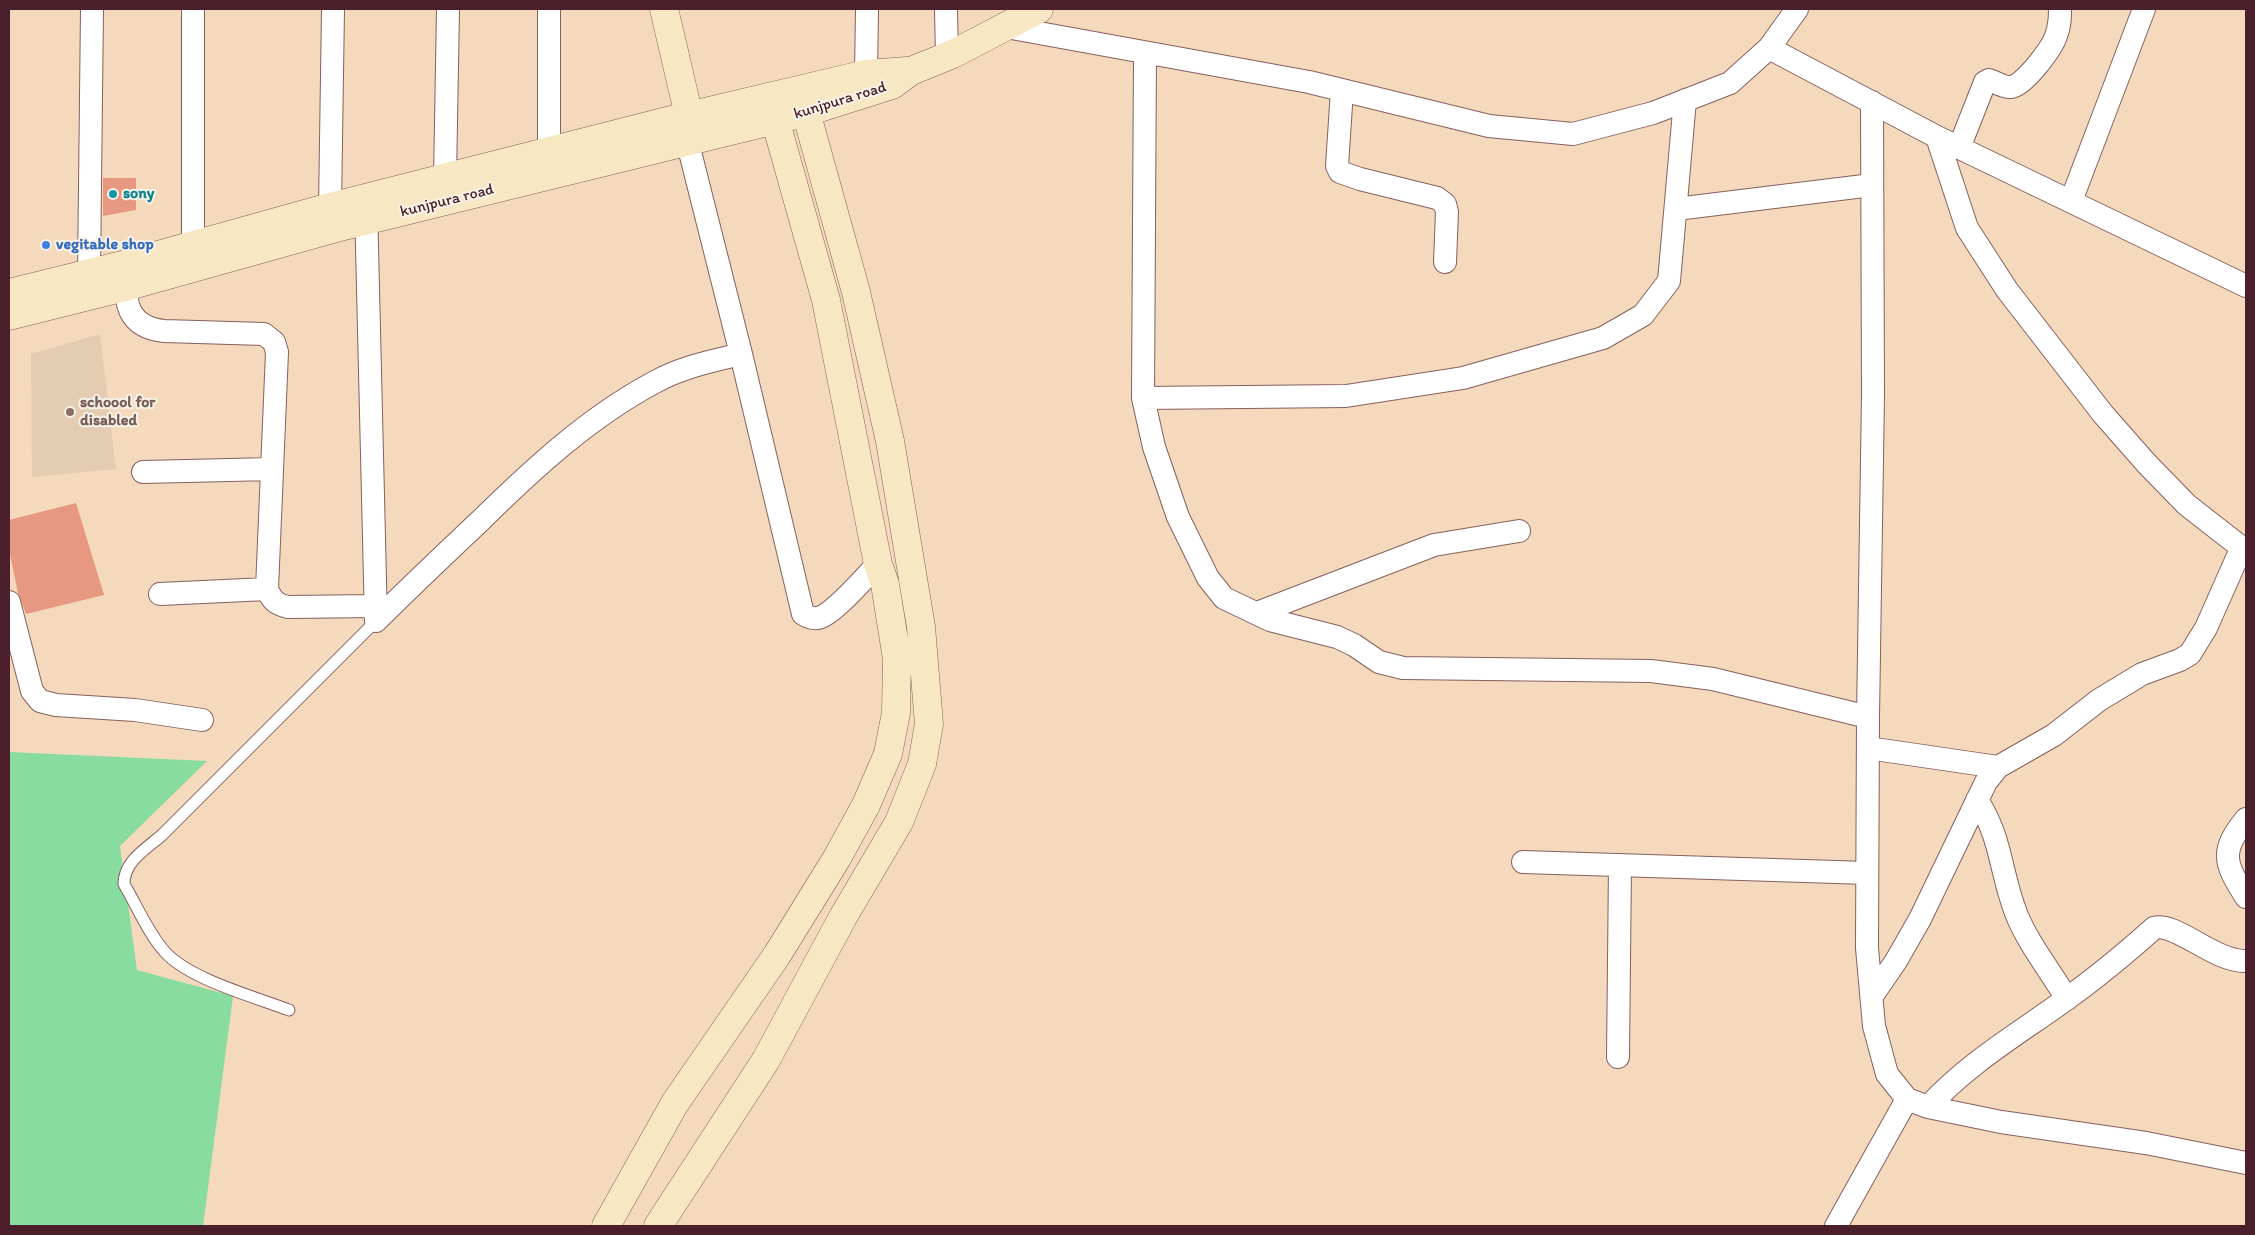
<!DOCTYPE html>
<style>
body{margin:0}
#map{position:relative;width:2255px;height:1235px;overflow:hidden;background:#f4d9bc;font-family:Itim,sans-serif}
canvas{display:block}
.frame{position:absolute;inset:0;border:10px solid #4a1f2b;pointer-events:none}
</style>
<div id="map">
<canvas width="2255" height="1235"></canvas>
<div class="frame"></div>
</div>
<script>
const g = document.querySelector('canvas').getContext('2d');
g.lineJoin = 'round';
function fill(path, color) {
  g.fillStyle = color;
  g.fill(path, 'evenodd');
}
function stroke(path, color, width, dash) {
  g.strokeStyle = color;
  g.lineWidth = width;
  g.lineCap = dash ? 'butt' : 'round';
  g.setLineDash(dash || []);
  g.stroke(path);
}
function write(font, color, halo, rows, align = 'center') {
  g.font = font + ' Itim,sans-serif';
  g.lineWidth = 4;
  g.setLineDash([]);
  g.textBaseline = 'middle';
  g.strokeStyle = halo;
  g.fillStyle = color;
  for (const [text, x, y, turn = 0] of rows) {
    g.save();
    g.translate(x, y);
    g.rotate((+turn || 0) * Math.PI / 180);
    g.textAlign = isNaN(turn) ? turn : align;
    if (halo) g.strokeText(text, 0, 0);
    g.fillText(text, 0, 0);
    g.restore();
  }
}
fill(new Path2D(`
 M100,334L116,469L32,477L31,354Z`), '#e3ccb2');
fill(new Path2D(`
 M9,752L207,761L120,846L137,970L233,996L203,1226H9Z`), '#88dc9f');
fill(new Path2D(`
 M103,178H136V210L103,216Z
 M76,503L104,595L26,614L18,593L9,550V520Z`), '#e69880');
const lane = new Path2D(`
 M289,1010C255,997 189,979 165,952C148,933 137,906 124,884C124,861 146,849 162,835L376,621`);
const street = new Path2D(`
 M946,9L947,57
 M1006,27L1309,82L1489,126L1573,134L1653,113L1730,83L1769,48L1797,9
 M1769,48L1937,137L2246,286
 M1145,54L1143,398L1154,447L1178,517L1208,578L1224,598L1270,620L1337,637L1354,645L1379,662L1403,668L1651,671L1713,679L1868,717
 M866,74L867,9
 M1342,90L1337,166L1340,172L1360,179L1437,198L1445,204L1447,212L1445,262
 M1872,102L1873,395L1868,717L1867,948L1874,1026L1887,1074L1907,1099L1928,1107L2001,1122L2146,1143L2246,1163
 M1937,137L1967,228L2007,290L2103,414L2147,464L2187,505L2246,551
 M687,140L741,354L803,614C808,617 812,619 818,618C833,615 866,576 878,564
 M1959,148L1985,82L1989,80C1996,82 2004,88 2011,87C2024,86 2052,48 2056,36C2060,26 2060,18 2060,9
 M549,152V9
 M445,179L448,9
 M2071,201L2144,9
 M366,205L376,621
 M330,207L333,9
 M1676,209L1872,185
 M193,245V9
 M126,270C124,302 127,327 164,331L264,334L274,342L277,352L267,589L160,594
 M89,273L92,9
 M1143,398L1346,396L1463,378L1603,338L1643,315L1669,281L1685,100
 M143,472L272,469
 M267,589C272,600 275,604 288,607L375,606
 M9,602L32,691L40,701L56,705L135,710L202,720
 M1257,613L1434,545L1519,531
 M376,621C410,587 445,554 480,521C533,469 589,417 655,382C682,367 712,361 741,354
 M1868,748L1998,767
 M1977,800C2002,838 2000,872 2016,913C2027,942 2051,972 2067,999
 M2246,819C2219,852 2225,864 2246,897
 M1523,862L1867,873
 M1872,996L1896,961L1920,919L1986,782L1998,767L2054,735L2099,700L2142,674L2180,660L2190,654L2206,628L2241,549
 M1618,1057L1620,865
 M1928,1107C1968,1063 2018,1034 2065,1000C2096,978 2126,953 2154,928C2175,921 2214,962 2246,961
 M1836,1226L1907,1099`);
const secondary = new Path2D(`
 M664,9L689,116
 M9,293L126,264L330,207L671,120L866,74L907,71
 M9,316L125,287L336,228L804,113L892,85L911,71L953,54L1039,9
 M606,1226L675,1103L777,955L837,858L866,805L888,754L896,713L897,659L885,584L878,564L826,300L769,98
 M658,1226L766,1060L843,917L899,822L922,764L929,724L921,627L890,441L856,292L806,112L798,91`);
stroke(lane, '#86605e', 13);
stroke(street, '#86605e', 24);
stroke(secondary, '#86605e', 29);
stroke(lane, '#fff', 11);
stroke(street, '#fff', 22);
stroke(secondary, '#f7e8c3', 28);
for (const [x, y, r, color] of [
 [113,194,5,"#0f9aa8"],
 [46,245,5,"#3f7fe0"],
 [70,412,5,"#8d6e63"]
]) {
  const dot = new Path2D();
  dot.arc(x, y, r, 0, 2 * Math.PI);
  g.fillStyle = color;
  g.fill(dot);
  stroke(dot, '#f7f3e8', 2);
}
write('16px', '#4a1f2b', '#f7f3e8', [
 ["kunjpura road",840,101,-17],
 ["kunjpura road",447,201,-14]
]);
write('bold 16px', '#0d838f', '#f7f3e8', [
 ["sony",123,194]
], 'left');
write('bold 16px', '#366cbe', '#f7f3e8', [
 ["vegitable shop",56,245]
], 'left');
write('bold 16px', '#785e54', '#f7f3e8', [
 ["schoool for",80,403],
 ["disabled",80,421]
], 'left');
</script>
